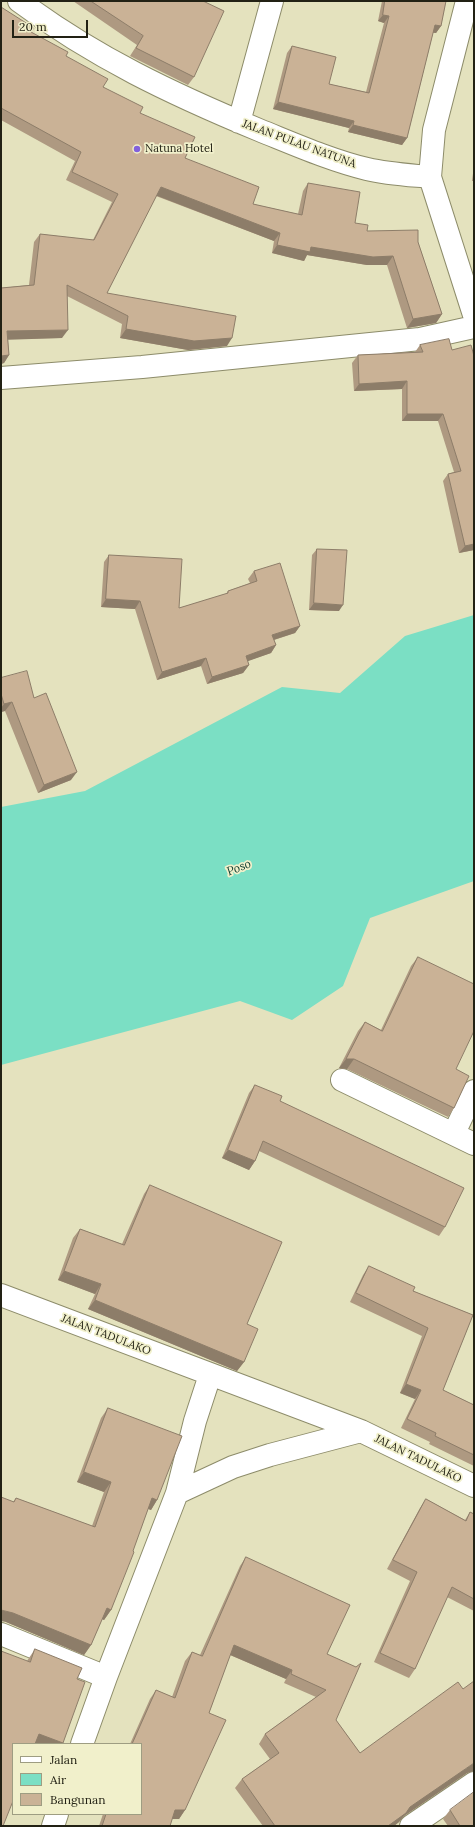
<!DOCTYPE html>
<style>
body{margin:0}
#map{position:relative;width:475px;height:1827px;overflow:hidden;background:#e4e2be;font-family:Lora,serif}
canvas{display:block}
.frame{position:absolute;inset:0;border:2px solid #222114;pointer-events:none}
.legend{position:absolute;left:12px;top:1743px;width:130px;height:72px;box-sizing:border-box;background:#f1f0cb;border:1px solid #9e9d82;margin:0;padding:5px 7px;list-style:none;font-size:12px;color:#222114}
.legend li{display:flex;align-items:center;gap:8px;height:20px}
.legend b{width:20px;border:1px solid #9e9d82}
.scale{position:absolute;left:12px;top:20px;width:76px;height:18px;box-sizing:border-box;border:2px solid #222114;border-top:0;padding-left:5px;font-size:12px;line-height:14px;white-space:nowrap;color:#222114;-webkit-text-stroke:3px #f1f0cb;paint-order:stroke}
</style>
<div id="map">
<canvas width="475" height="1827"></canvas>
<div class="frame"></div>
<ul class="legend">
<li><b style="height:5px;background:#fff"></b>Jalan</li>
<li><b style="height:11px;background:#7bdfc4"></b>Air</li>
<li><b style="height:11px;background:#cab296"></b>Bangunan</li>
</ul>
<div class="scale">20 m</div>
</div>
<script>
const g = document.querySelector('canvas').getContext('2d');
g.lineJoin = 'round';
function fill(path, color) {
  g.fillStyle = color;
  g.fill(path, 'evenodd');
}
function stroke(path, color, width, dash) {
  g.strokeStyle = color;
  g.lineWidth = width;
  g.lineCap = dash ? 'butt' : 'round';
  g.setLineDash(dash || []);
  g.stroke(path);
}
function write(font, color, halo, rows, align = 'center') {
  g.font = font + ' Lora,serif';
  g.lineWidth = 3.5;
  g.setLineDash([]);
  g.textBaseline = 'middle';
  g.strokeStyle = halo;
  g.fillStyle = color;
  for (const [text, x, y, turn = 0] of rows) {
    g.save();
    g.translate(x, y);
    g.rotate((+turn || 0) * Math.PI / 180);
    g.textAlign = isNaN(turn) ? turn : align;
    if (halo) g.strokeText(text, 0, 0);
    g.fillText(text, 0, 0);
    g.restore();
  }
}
fill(new Path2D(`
 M474,615V881L370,918L343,986L292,1020L240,1001L1,1065V807L85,791L282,687L340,693L405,636Z`), '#7bdfc4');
const minor = new Path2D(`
 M19,1C94,57 172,94 259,130C294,144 330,160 367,169C388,174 409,175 430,177L434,130L467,1
 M239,122L272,1
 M430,177L474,315
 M1,378L142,367L420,339L474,327
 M342,1080L474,1144
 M454,1133L474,1091
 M1,1295L361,1431L474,1486
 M177,1493L195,1421L210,1375
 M1,1634L106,1677
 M82,1744L106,1677L177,1493L233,1467L270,1455L361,1431
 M53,1826L57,1814
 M411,1826L474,1783`);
stroke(minor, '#8d8c6a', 24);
stroke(minor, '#fff', 22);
fill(new Path2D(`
 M73,1H203L194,77L188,85L130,56L137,45Z
 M382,1H446L441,26L436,33H433L407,138L402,145L348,132L349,128L273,109L287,53L292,46L329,84L366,92L384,23L378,21Z
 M1,7L31,32L66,56L103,87L140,113L185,158L253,204L298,214L303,191L308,183L355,223L367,231L418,242L442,314L436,323L407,328L387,265H367L307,255L304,261L272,253L274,241L156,196L107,293L227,346L188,350L120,338L122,324L67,296L62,338L8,339L9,355L4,363L1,364V288L29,285L34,242L40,234L93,240L112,202L66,180L75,161L1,120Z
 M474,166V181H472Z
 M449,339L474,550L459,553L443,481L448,474L454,472L438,421H402V389L354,391L352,363L358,355L415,352L420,345Z
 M317,549L339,611L309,610L312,555Z
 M109,555L179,608L226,594L228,591L250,583L248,579L254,571L300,626L295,633L274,640L276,645L271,653L247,661L249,665L243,673L207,684L201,666L157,680L135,609L101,607L104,562Z
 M1,678L34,698L71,780L38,793L5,711L1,712Z
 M418,957L456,1069L454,1108L448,1117L347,1069L339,1068L358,1031L365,1022L381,1030L411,966Z
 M255,1085L280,1101L445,1227L439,1236L259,1151L255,1161L249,1170L222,1158L249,1093Z
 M150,1185L247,1324L244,1362L237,1371L88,1309L95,1294L58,1280L73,1238L80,1229L122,1244L144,1194Z
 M369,1266L413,1291L473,1315L443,1390L474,1405V1466L429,1444L430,1442L401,1428L415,1399L400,1393L422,1336L350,1302L363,1275Z
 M108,1408L157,1500L151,1510L148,1509L111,1610L104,1620L102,1619L91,1645L84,1655L6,1622L13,1502L16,1498L92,1526L104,1492L77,1482L101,1418Z
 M426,1499L465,1520L470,1512L474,1514V1611L447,1597L415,1669L409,1678L374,1662L410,1581L387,1569L420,1508Z
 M246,1557L327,1654L336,1720L360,1753L473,1771L467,1773L404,1816L399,1822L394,1826H263L235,1788L242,1779L270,1759L259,1744L265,1734L316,1697L284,1683L286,1679L230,1655L209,1713L185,1810L179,1819H172L170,1826H99L103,1814H141V1744H130L150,1699L156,1690L172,1697L185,1661L192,1652L200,1655L240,1566Z
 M35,1649L77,1679L63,1743L62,1744H13L27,1661Z
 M450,1810L474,1826H448L443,1819Z`), '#ae9981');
fill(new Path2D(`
 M383,15L389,16L384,23L378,21Z
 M435,25L441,26L436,33L430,32Z
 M278,102L354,121L349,128L273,109Z
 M353,125L407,138L402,145L348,132Z
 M161,187L280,233L274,241L155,195Z
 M277,245L311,247L393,256L387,265H367L307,255L304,261L272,253Z
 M442,314L436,323L407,328L413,319Z
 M126,329L232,338L227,346L188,350L120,338Z
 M68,330L62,338L1,340L7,331Z
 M9,355L4,363L1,364V356Z
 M407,381L402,389L354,391L359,384Z
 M407,414H443L438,421H402Z
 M474,544V550L459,553L465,546Z
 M106,599L140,601L135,609L101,607Z
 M314,603L343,605L339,611L309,610Z
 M300,626L295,633L267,642L272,635Z
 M276,645L271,653L240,664L246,656Z
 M206,658L201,666L157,680L162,672Z
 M249,665L243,673L207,684L212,677Z
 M12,702L5,711L1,712V708L4,704Z
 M77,772L71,780L38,793L44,785Z
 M346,1059H354L347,1069L339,1068Z
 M228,1150L255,1161L249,1170L222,1158Z
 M64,1271L101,1284L95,1294L58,1280Z
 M95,1300L244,1362L237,1371L88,1309Z
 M406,1384L421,1390L415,1399L400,1393Z
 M84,1472L111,1482L104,1492L77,1482Z
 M152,1498L157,1500L151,1510L146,1508Z
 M107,1608L111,1610L104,1620L100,1618Z
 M1,1610L13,1613L91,1645L84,1655L6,1622L1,1621Z
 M234,1645L292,1670L286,1679L228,1654Z
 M39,1734L63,1743L62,1744H33Z
 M474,1763V1771L467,1773L404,1816L399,1822L394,1826H388L410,1807Z
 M175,1810H185L179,1819H169Z`), '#8d7d69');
const building = new Path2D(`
 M91,1H203L224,11L194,77L136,48L143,36Z
 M385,1H446L441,26L435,25L407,138L353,125L354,121L278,102L292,46L336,57L329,84L369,93L389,16L383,15Z
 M1,7L34,28L31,32L68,52L66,56L108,79L103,87L143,107L140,113L195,137L185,158L259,187L253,204L302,215L308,183L360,192L355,223L368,225L367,231L418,230V242L442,314L413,319L393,256L373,257L311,247L310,252L277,245L280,233L161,187L107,293L236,316L232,338L194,341L126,329L128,316L67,285L68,330L7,331L9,355L1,356V288L34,285L40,234L94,240L118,194L72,172L81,152L1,108Z
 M449,339L452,350L471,345L474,356V544L465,546L448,474L461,471L443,414H407V381L359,384L358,355L423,352L420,345Z
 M317,549L347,550L343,605L314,603Z
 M109,555L182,559L179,608L228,593V591L257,581L254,571L280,563L300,626L272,635L276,645L246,656L249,665L212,677L206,658L162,672L140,601L106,599Z
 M27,671L34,698L46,693L77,772L44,785L12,702L4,704L1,694V678Z
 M418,957L474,984V1031L456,1069L469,1076L454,1108L354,1059H346L365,1022L382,1031Z
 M255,1085L282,1096L280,1101L464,1188L445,1227L263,1141L255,1161L228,1150Z
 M150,1185L282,1242L247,1324L258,1329L244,1362L95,1300L101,1284L64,1271L80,1229L124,1245Z
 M369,1266L415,1287L413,1291L473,1315L443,1390L474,1405V1455L435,1436L436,1433L407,1419L421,1390L406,1384L428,1328L356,1293Z
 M108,1408L182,1436L157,1500L152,1498L133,1551L134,1552L111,1610L107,1608L91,1645L13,1613L1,1610V1497L14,1502L16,1498L95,1527L111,1482L84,1472Z
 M426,1499L466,1521L470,1512L474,1514V1599L452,1587L415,1669L380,1653L417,1572L393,1560Z
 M246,1557L350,1605L327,1654L356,1667L361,1663L336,1720L360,1753L458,1682L463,1689L474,1681V1763L410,1807L406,1813L388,1826H275L242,1779L279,1753L265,1734L326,1690L291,1674L292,1670L234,1645L209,1713L226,1720L185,1810H175L170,1826H102L106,1814H141V1744H132L156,1690L175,1698L192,1652L202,1656Z
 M35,1649L82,1668L77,1679L85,1682L63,1743L39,1734L35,1744H13V1801L3,1826H1V1651L30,1662Z
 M474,1792V1826H460L450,1810Z`);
fill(building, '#cab296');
stroke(building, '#8d7d69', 1);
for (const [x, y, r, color] of [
 [137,149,4,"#8261dc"]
]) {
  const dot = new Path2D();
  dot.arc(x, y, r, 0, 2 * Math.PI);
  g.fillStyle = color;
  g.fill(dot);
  stroke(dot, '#f1f0cb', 1.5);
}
write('11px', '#222114', '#f1f0cb', [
 ["JALAN PULAU NATUNA",299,144,20],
 ["JALAN TADULAKO",106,1335,21],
 ["JALAN TADULAKO",418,1459,26]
]);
write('11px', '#222114', '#f1f0cb', [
 ["Natuna Hotel",145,149]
], 'left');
write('italic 12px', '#033329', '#f1f0cb', [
 ["Poso",239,868,-22]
]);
</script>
